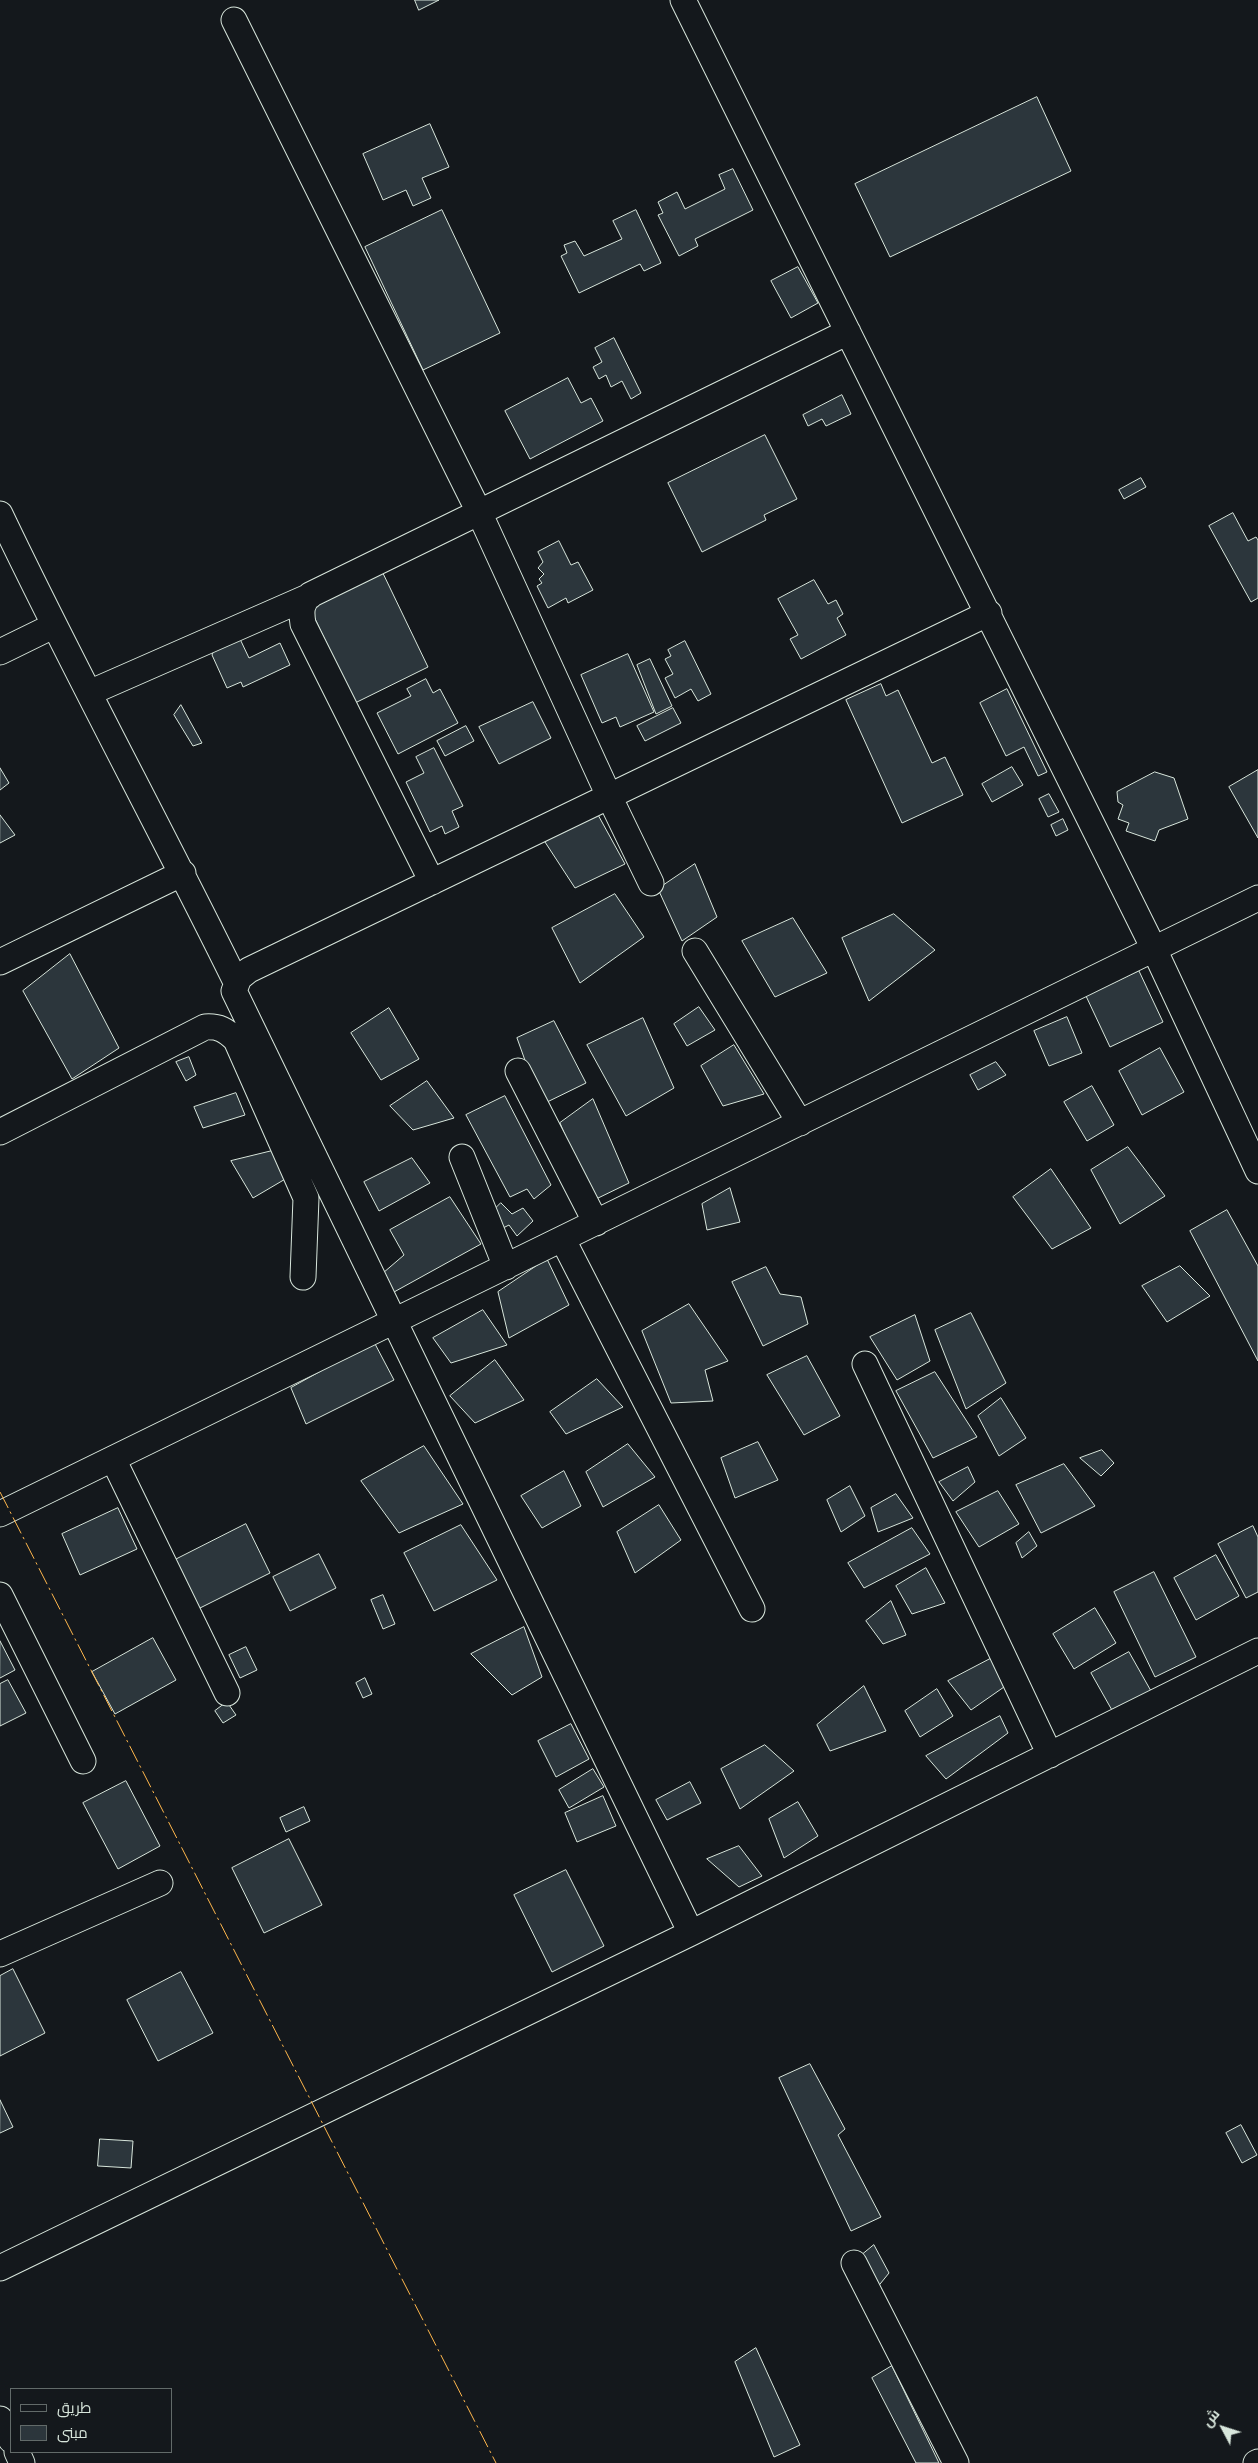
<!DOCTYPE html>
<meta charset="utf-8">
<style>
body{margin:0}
#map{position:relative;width:1258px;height:2463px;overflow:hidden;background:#14181c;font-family:"Fira Sans Condensed",Cairo,sans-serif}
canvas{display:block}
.legend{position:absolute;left:10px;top:2388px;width:162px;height:65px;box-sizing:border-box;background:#14181c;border:1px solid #626a69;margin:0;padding:6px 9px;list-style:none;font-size:15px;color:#d8e6dc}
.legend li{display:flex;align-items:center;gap:10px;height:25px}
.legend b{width:25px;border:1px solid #626a69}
.north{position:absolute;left:1198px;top:2403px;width:50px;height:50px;-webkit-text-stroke:4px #14181c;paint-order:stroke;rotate:310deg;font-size:14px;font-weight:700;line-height:20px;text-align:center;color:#d8e6dc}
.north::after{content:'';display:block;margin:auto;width:18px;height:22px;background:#d8e6dc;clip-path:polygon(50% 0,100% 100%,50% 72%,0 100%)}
</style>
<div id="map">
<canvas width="1258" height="2463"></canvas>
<ul class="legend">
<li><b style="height:6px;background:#14181c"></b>طريق</li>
<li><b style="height:14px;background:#2c363c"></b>مبنى</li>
</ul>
<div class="north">ش</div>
</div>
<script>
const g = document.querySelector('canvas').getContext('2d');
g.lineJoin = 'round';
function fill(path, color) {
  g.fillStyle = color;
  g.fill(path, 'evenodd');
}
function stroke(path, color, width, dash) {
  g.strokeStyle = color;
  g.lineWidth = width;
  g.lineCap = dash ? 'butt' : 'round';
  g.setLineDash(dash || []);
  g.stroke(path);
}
const building = new Path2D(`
 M415,0H439L419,10Z
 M1037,97L1071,171L890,257L855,184Z
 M430,124L449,167L422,178L431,198L413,206L406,190L383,200L363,154Z
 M733,169L753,210L695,239L698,246L679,256L658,215L663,213L658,202L677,192L685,209L725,189L719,175Z
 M442,210L500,333L423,370L365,247Z
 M636,210L661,263L644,271L640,264L579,293L561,256L567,253L564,245L575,241L584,256L622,239L613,221Z
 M798,267L818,303L791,318L771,281Z
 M614,338L641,393L631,399L622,381L611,387L606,375L599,379L593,367L602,362L595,348Z
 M568,378L581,403L591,398L603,421L530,459L505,411Z
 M842,395L851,414L826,426L822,419L808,426L803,415Z
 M765,435L797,499L764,515L766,520L702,552L668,483Z
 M1141,478L1146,487L1124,499L1119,490Z
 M1233,513L1248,541L1256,537L1258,540V598L1251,602L1209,526Z
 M559,541L571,565L578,562L593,590L568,603L566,598L548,608L537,586L542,583L539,579L544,574L538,568L543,562L538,552Z
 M379,565L428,667L355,703L307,602Z
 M814,580L828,604L836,600L843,614L837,618L846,635L801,659L790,639L798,635L778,599Z
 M240,639L249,658L280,643L290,665L243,687L241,682L227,688L212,655L214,650Z
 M685,641L711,694L698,701L691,689L675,698L665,678L673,674L665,659L671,656L668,650Z
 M628,654L654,712L620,727L616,717L602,723L581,675Z
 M650,659L672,706L656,714L637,665Z
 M426,679L433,693L440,689L458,723L398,754L377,713L411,696L407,689Z
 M881,684L886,696L898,690L932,763L945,757L963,795L902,823L846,700Z
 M1007,689L1047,772L1038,776L1024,747L1006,756L980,703Z
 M533,702L551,738L499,764L479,727Z
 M181,705L202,743L193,746L174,715Z
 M673,708L681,723L645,741L637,726Z
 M466,726L474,741L445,756L437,741Z
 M434,748L463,806L452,811L459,827L445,834L442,826L430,832L406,782L424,773L416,757Z
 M1012,767L1023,785L992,802L982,784Z
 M0,768L9,783L0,790Z
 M1258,770V838L1229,787Z
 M1155,772L1174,778L1188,819L1159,830L1155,841L1126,831L1129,823L1118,819L1123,805L1118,802L1117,792Z
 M1049,794L1059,812L1048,817L1039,799Z
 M597,813L625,864L575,888L545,842Z
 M0,815L15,835L0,843Z
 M1063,819L1068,830L1056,836L1051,825Z
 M695,864L717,917L682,941L658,889Z
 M615,894L644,937L580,983L552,928Z
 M894,914L935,950L869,1001L842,938Z
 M793,918L827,973L775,997L742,941Z
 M70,954L119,1048L72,1079L23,991Z
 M1139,971L1163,1022L1110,1047L1086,996Z
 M699,1007L715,1030L687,1046L674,1024Z
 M389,1008L419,1059L381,1080L351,1033Z
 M1067,1017L1082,1053L1049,1066L1034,1031Z
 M643,1018L674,1088L626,1116L587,1045Z
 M554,1021L586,1083L541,1105L517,1038Z
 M734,1045L764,1094L723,1106L701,1066Z
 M1160,1048L1184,1092L1142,1115L1119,1071Z
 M189,1057L196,1075L186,1081L176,1062Z
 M996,1062L1006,1075L978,1090L970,1075Z
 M427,1081L454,1118L413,1130L390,1106Z
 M1092,1086L1114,1125L1087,1141L1064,1102Z
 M236,1093L245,1115L203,1128L194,1107Z
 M505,1096L551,1185L534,1199L527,1189L510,1197L466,1115Z
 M593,1099L629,1183L592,1201L560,1123Z
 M1128,1147L1165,1196L1120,1224L1091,1170Z
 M272,1151L287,1178L253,1198L231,1161Z
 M412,1158L430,1183L379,1211L364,1182Z
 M1051,1169L1091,1228L1052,1249L1013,1197Z
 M730,1188L740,1222L707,1230L702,1204Z
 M450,1197L481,1244L394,1292L383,1273L404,1255L390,1230Z
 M501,1203L512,1214L523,1208L533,1221L517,1236L509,1225L497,1231L490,1214Z
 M1227,1210L1258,1266V1361L1190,1231Z
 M547,1259L569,1305L509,1338L498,1292Z
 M1180,1266L1210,1296L1167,1322L1142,1286Z
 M766,1267L780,1294L801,1297L808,1324L763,1346L732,1282Z
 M689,1304L728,1361L705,1370L713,1401L671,1403L642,1331Z
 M483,1310L507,1345L451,1363L433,1338Z
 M971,1313L1006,1383L966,1409L935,1330Z
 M915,1315L930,1361L897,1380L870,1337Z
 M374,1342L394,1380L306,1424L291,1388Z
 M807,1356L840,1416L804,1435L767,1375Z
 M495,1360L524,1400L475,1423L450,1396Z
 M935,1372L977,1437L933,1458L896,1391Z
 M597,1379L623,1407L566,1434L550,1412Z
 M1001,1398L1026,1438L999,1456L978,1416Z
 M758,1442L778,1480L735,1498L721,1458Z
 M628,1444L655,1477L603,1507L586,1472Z
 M424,1446L463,1504L399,1533L361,1481Z
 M1102,1450L1114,1463L1101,1476L1080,1458Z
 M1064,1464L1095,1506L1041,1533L1016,1485Z
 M968,1467L975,1482L953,1501L939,1482Z
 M564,1471L581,1506L542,1528L521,1496Z
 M850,1486L865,1516L841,1532L827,1500Z
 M998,1491L1019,1524L979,1547L956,1512Z
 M896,1494L913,1518L878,1532L871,1508Z
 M659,1505L681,1540L635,1573L617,1532Z
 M118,1508L137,1549L80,1575L62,1534Z
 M246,1524L270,1573L196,1610L171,1562Z
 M461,1525L497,1580L434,1611L404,1553Z
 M1253,1526L1258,1537V1592L1246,1598L1218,1544Z
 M912,1528L930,1554L864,1588L848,1563Z
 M1029,1532L1037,1546L1022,1558L1016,1543Z
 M319,1554L336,1588L290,1611L273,1577Z
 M1216,1555L1239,1596L1196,1620L1174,1578Z
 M926,1568L945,1603L912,1614L896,1586Z
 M1154,1572L1196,1657L1155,1677L1114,1592Z
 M383,1595L395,1624L383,1629L371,1600Z
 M891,1601L906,1635L883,1644L866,1621Z
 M1095,1608L1116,1643L1074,1669L1053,1634Z
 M524,1627L542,1677L512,1695L471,1654Z
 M153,1638L176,1680L115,1714L92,1672Z
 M0,1641L15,1670L0,1678Z
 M246,1647L257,1670L240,1678L229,1655Z
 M1129,1652L1151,1691L1113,1712L1091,1673Z
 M992,1658L1004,1687L971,1710L948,1681Z
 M365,1678L372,1694L363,1698L356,1683Z
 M8,1680L26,1713L0,1726V1684Z
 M864,1686L886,1731L830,1751L817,1725Z
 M937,1689L953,1716L920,1737L905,1711Z
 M227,1702L236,1715L223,1723L215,1711Z
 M1000,1716L1008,1733L946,1779L926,1756Z
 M571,1724L589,1759L556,1777L538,1741Z
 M765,1745L794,1771L740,1809L721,1769Z
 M593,1769L604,1787L569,1808L559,1790Z
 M126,1781L160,1846L118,1869L83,1803Z
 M690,1782L701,1803L667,1820L656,1800Z
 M603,1796L616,1826L577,1842L565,1813Z
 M798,1802L818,1836L784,1858L769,1819Z
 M304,1807L310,1821L286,1832L280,1818Z
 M289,1839L322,1905L264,1933L232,1868Z
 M739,1846L762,1876L739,1887L707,1859Z
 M566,1870L604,1946L552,1972L514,1895Z
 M13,1969L45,2033L0,2056V1976Z
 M181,1972L213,2033L158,2061L127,2000Z
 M810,2064L845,2129L838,2135L881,2217L851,2231L779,2078Z
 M0,2100L13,2127L0,2133Z
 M1241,2125L1257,2155L1242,2163L1226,2133Z
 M100,2139L133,2141L131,2168L98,2166Z
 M874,2245L889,2273L876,2289L857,2259Z
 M756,2348L800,2445L774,2457L735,2362Z
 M892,2366L939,2463H916L872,2378Z`);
fill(building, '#2c363c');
stroke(building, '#d8e6dc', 1);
const minor = new Path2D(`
 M683,0L1154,949L1258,1171
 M234,20L479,512L609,796L651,883
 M0,514C75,672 159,825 236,982
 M0,652L53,626
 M89,693L310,596
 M432,882L303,624C301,611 301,604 310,595L848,332
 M695,951L800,1123
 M0,962L183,873
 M518,1071L596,1223
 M0,1132L205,1027C219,1026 226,1030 236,1040L306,1198L303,1277
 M462,1157L506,1267
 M563,1240L752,1609
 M865,1364L1050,1755
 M113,1459L227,1693
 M0,1514L1258,898
 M0,1595L83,1761
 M691,1933L234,991L239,978L249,970L989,613
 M0,1954L160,1883
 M854,2263L956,2463
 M0,2268L691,1933L1258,1651
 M0,2419L11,2440
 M17,2452L22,2463
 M1256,2463L1258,2462`);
stroke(minor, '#d8e6dc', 27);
stroke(minor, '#14181c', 25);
stroke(new Path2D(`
 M0,1492L496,2463`), '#ffb74d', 1, [18, 4, 2.5, 4]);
</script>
